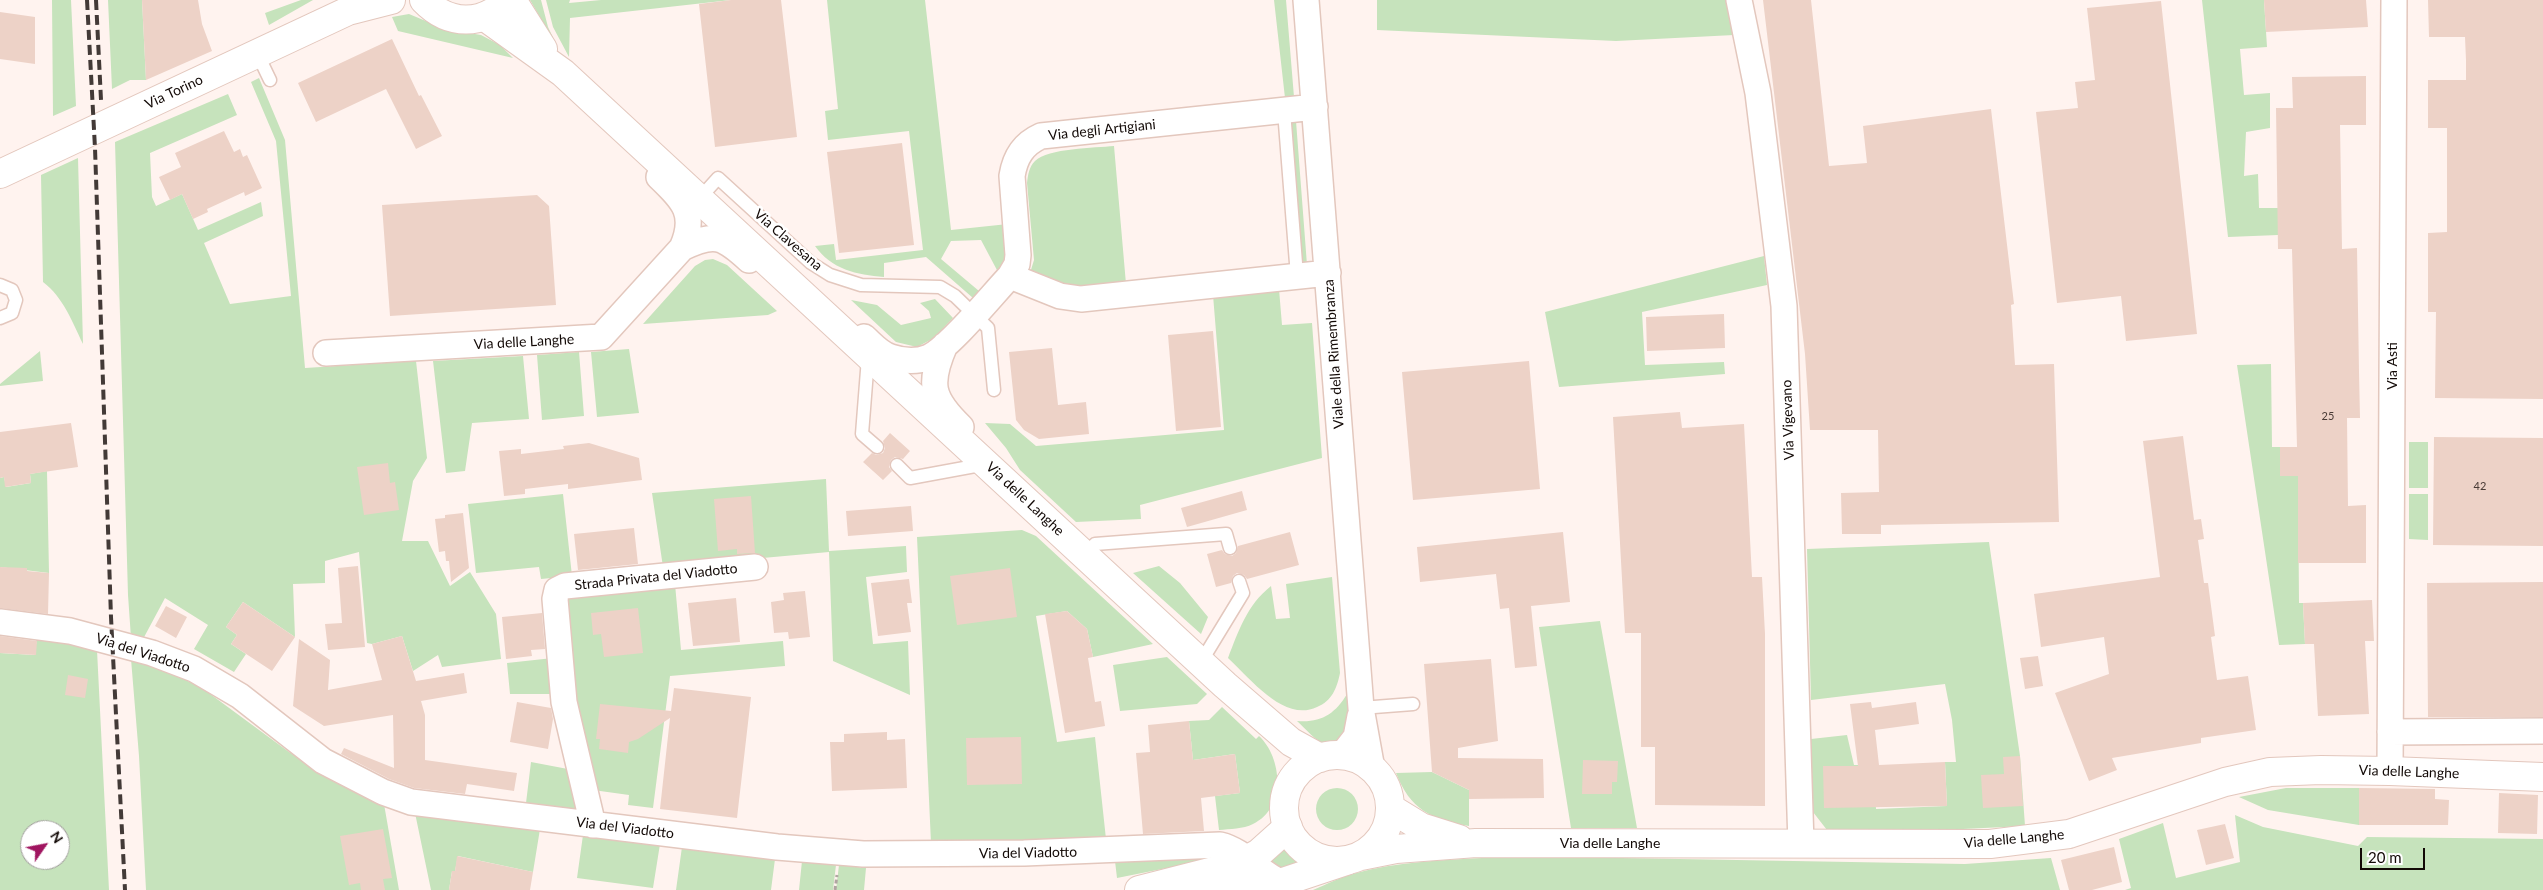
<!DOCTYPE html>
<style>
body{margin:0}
#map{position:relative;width:2543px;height:890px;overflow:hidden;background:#fff3ef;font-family:Lato,sans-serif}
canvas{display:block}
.north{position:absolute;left:20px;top:820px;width:50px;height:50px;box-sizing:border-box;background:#fff;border:1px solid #a09d9b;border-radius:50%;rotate:57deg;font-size:14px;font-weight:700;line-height:20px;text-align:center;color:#120906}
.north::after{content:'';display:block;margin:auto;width:18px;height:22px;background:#a01560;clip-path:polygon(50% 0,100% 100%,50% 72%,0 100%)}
.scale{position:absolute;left:2360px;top:848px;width:65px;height:22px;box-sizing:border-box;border:2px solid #120906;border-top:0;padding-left:6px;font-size:15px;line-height:18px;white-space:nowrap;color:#120906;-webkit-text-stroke:4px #fff;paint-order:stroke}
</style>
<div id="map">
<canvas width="2543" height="890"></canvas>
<div class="north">N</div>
<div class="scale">20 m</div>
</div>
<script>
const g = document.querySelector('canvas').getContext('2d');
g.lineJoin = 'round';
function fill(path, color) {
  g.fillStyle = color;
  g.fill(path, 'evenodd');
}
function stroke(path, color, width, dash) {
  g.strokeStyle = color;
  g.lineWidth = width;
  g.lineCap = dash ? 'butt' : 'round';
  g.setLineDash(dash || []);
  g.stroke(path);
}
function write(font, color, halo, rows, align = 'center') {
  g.font = font + ' Lato,sans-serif';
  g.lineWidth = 5;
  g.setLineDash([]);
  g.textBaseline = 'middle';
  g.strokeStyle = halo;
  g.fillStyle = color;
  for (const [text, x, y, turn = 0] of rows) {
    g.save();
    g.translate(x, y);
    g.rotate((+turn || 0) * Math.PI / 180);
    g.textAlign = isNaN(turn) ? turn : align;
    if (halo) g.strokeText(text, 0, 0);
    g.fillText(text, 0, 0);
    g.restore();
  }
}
fill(new Path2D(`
 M52,0H71L76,106L53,116Z
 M108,0H142L146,80H130L112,89Z
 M301,0H313L269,25L265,13Z
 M530,0H541L548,27L558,48Z
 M546,0H570L569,3L601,0H731L570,18L569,57L553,27Z
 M827,0H925L951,230L1008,224L1010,253L998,272L981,240L951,241L941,259L979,291L973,298L926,257L884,263V277C857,275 831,269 815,246L834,244L836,260L923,250L909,131L828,140L825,111L838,109Z
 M1274,0H1286L1294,97L1285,98Z
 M1377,0H1727L1734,35L1616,41L1377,30Z
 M2202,0H2264L2267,47L2240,49L2244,95L2270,93V128L2246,132L2244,176L2258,174L2259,208H2278V235L2228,237Z
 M409,14L445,29L481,35L500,45L513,58L398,31L392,17Z
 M259,78L285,140L305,368L416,361L427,458L413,481L402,541H428L450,586L470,572L496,614L501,659L442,667L438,655L413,671L402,636L372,644L367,643L359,552L325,561V583L293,584L295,637L243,602L226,627L237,635L231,644L246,654L234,672L194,649L208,625L165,598L142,641L131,638L128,595L115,142L228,94L237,115L150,153L152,197L156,206L182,194L198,230L261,202L263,216L204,243L230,304L291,296L276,141L251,82Z
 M1296,121L1307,265L1300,266L1288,122Z
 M1114,146L1126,284L1072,288L1030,273L1034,260L1027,183C1028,175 1029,167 1035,161C1048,148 1095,148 1114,146Z
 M78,158L83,344C72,321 63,297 43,282L41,175Z
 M1764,256L1767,285L1642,312L1645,365L1724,362L1725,374L1559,387L1545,312Z
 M713,259L727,265L777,311L768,315L643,324L695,266L705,260Z
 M1279,289L1282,325L1312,323L1322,458L1140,505L1141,519L1076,522L1020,470L1006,448L985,423L1010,424L1036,446L1224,430L1213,295Z
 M935,299L953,318L934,338L917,347L896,342L851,300L877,305L901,325L931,318L929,311L920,303Z
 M629,349L639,413L597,417L591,352Z
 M40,351L43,381L0,386V384Z
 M579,352L584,416L542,420L537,355Z
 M523,356L529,419L472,423L465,471L446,473L433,361Z
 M2271,364L2272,447H2280V476H2298L2299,603H2303L2305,644L2279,645L2237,365Z
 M2409,442H2428V488H2409Z
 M47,471L49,573L0,567V478L4,477L6,487L31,483L30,474Z
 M826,479L829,551L906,546L907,572L866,577L873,644L908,641L910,695L833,661L829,552L663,567L652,493Z
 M563,494L572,576L541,579L539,567L476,573L468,504Z
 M2409,494H2428V540L2409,539Z
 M1022,530L1036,536L1153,644L1093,657L1087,629L1067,611L1036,616L1057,742L1095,737L1106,839L931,843L917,537Z
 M1989,542L2020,756L2025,826L1963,829L1827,830L1813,812L1811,739L1847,735L1854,765H1874L1876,809L1947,806L1945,762H1956L1952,720L1945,684L1811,700L1807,549Z
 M1159,566L1180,583L1208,617L1201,634L1133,573Z
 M1332,577L1340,673C1337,688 1332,701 1317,707C1284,723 1250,678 1228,658C1239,630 1247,605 1271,586L1276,619L1290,618L1286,584Z
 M675,584L681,650L783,641L785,666L670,676L653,808L628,805L629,795L593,790L570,702L561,596Z
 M1600,621L1637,828H1571L1539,627Z
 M37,635L97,650L109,890H0V653L35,655ZM30,830H60V860H30Z
 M1167,657L1207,694L1197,704L1120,711L1113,665Z
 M553,658L555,694H510L507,663Z
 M131,659L169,672L202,688L289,752L384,804L399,890H146L139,756Z
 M1347,694C1349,706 1349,751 1327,745C1316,742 1306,729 1297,721C1321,723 1335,714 1347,694Z
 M1222,707L1256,739L1259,736C1282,757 1287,808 1253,824C1243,829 1230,829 1219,830L1215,796L1240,793L1235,754L1193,760L1189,721L1209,720Z
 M531,762L573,770L583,811L526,803Z
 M1432,772L1469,790V826C1431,820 1410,809 1396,773Z
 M1316 809a21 21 0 1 1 42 0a21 21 0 1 1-42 0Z
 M2286,788H2359V825L2268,810L2239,797Z
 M415,813L540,829L533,872L458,856L455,871H452L449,890H431Z
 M2235,815L2263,827L2358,846L2367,837L2543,839V890H2125L2131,888L2119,839L2163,823L2176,878L2240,862Z
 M583,835L660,844L653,888L577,878Z
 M1286,842L1309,865L1282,875L1262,862Z
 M682,847L775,859L771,890H676Z
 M1206,855L1207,860L1117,878L1115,861Z
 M1482,858H1622L1965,864L2051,858L2060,890H1313C1327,884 1341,877 1356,873C1397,862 1440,860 1482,858Z
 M802,861L836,865L833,890H799Z
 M839,865L866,868L864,890H836Z`), '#c6e3bc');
fill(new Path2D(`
 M142,0H198L202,24L212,51L146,80Z
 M731,0H781L797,137L715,147L699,4Z
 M1763,0H1811L1829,166L1867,163L1863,126L1991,109L2014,304L2011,305L2015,365L2054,364L2059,522L1881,525V534H1842L1841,493L1879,492L1878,430H1810L1805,354Z
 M2264,0H2366L2368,27L2266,32Z
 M2428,0H2543V399L2435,398L2436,312H2428V233L2447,232V128H2428V80H2466V60L2465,37H2429Z
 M2161,1L2197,334L2126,341L2121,296L2057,303L2036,112L2078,108L2075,82L2095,80L2087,8Z
 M0,12L35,17V64L0,59Z
 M392,39L419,96L421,95L442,136L416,149L386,89L316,122L298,83Z
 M2366,76V125H2340L2342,249L2357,248L2359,372L2360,418H2347L2348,506L2366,505V563H2298V476H2280V447H2297L2292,249H2278L2276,108H2293L2292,77Z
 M224,131L234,152L240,149L243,157L247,155L262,188L245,196L244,192L207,209L208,212L193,219L182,194L170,200L159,177L181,167L175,153Z
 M902,143L914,245L839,253L827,152Z
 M537,195L549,206L556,305L390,316L382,205Z
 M1724,314L1725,348L1647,351L1646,317Z
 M1213,331L1221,427L1176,431L1168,335Z
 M1052,348L1058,405L1086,402L1089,434L1039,439L1024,430L1016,420L1009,352Z
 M1529,361L1540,489L1413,500L1402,372Z
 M1680,412L1682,428L1744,424L1752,577H1762L1765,634V806L1655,805V747H1641V633H1625L1613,417Z
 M71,423L78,467L30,474L31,483L5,487L4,477L0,478V432Z
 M890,433L910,451L903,459L895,457L891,460L889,467L892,471L883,480L863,462L872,453L876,455L883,453L885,448L883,441Z
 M2183,436L2194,520L2201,519L2204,539L2198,540L2204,583H2208L2215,636L2211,637L2217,680L2248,676L2256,730L2201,738V743L2112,758L2117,770L2089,781L2055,693L2109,674L2104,637L2041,647L2034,594L2160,577L2143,441Z
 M2434,437L2543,438V546L2433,545Z
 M589,443L639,458L642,480L568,489V484L525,489V494L504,496L499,451L521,449V454L564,449L563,446Z
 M388,463L390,483L395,482L399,510L364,515L357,467Z
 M1242,491L1247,510L1187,527L1181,508Z
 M751,496L755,553L737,554V549L718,551L714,499Z
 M911,506L913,531L848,536L846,511Z
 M463,513L469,568L451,582L449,561H446L445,551L439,552L435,519L445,518V515Z
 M634,528L638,564L578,570L574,534Z
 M1290,532L1299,565L1247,579L1244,575L1237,573L1233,576L1231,583L1216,587L1207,554L1222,550L1225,554L1232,556L1236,553L1238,546Z
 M1563,532L1570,602L1531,606L1537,666L1515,668L1509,608L1500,609L1496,574L1420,582L1417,547Z
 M358,566L365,647L328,650L325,624L342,623L338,568Z
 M0,567L27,568V571L49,573L48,614L0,608Z
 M1010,568L1017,617L957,625L950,576Z
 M909,579L912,603H907L911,632L878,636L871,583Z
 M2543,582V717H2428L2427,583Z
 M805,591L810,637L789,639L788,632L774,633L771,602L784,600L783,593Z
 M736,598L740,642L693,646L688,603Z
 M2372,600L2374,641H2365L2369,714L2318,716L2314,644H2305L2303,603Z
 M243,602L295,637L272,671L231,644L237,635L226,627Z
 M166,606L187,617L176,638L155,626Z
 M638,608L643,653L604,657L601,634L593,635L591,613Z
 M1067,611L1087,629L1093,657L1088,658L1095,702L1101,701L1105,726L1065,733L1045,614Z
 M542,613L545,649L531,650L532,656L506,659L502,617Z
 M0,636L37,641L36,655L0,653Z
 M402,636L416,681L464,673L467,693L421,701L425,715V760L517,773L514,791L467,784L465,794L414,788L389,779L341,754L344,748L394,768L393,715L324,726L293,706L299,639L330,660L328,690L382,680L372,644Z
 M2038,656L2043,686L2025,689L2020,658Z
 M1491,659L1498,741L1458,748V758L1543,759L1544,798L1469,799V790L1432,772L1424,664Z
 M68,675L88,679L85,698L65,695Z
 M674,688L751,697L737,818L660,809L670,718L638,739L629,742L628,753L599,749L600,739H596L600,704L671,711Z
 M517,702L551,708L553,719L548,749L510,742Z
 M1871,702L1872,708L1916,702L1919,724L1875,730L1879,765L1945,762L1947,806L1824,808L1823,766H1858L1850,704Z
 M1189,721L1193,760L1235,754L1240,793L1201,798L1204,831L1143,834L1136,753L1150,752L1148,725Z
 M887,732V740L905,739L907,788L832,791L830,742H844V734Z
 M1021,737L1022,784L967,785L966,738Z
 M2020,756L2023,806L1983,808L1981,775L2004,774L2003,757Z
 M1583,760L1618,761L1617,782H1612V794H1582Z
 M2359,788L2435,789V799L2449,800L2448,825H2359Z
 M2499,793L2538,795L2537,834L2498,833Z
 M2225,824L2234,858L2206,865L2197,830Z
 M383,829L392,878L383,879L385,890H361L360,883L349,885L340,836Z
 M2114,847L2122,882L2092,890H2069L2061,860Z
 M457,856L533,872L530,890H449L452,871H455Z`), '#edd2c7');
const service = new Path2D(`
 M257,53L270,80
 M1284,111L1297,276
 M699,199L718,178L811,263L830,275L861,285L940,287L955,296L988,328L994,390
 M0,285L12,290L16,300L12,313L0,318
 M868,358L862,434L877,447
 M897,465L910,478L986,464
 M1085,555L1095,544L1226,534L1230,548
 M1201,662L1243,593L1239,581
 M1361,708L1413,704`);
const minor = new Path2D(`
 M1306,0L1361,708L1372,769
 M1739,0L1758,93L1784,306L1801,844
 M682,248C715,232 723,236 749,260
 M1010,276L1060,296L1081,299L1328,273
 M864,337C872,344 880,354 891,357C903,361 917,362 929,357C950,347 992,295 1010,276L1017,264L1018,255L1012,176C1015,157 1023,144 1041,136L1315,107
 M945,345C928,384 931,398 961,427
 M326,353L601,337L682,248C697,214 684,201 659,177
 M0,622L70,631L152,653L194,669L240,696L323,761L383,792L411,802L777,847L863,854L1024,853L1220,845C1245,851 1259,874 1283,883
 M2390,732L2543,731
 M1342,755L1356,737L1360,716
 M2390,771L2394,0
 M593,825L564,702L555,599L557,590L565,586L755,567`);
const tertiary = new Path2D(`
 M1139,890L1237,865L1259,853L1288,827
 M1205,890L1271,886L1346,861`);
const secondary = new Path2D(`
 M512,0L543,49
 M485,17L563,73L1225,685L1291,742L1320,758
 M1284 808a53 53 0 1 1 106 0a53 53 0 1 1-106 0Z
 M1390,808L1421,827L1459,839
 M1361,856L1396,849L1476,843L1990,844L2069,834L2225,782L2270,772L2321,770L2390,771L2543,777`);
const primary = new Path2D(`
 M424,0C449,26 483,26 508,0
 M348,11L391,0
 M0,174L348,11L365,0`);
stroke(service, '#e3c7bd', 15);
stroke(minor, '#e3c7bd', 28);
stroke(tertiary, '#e3c7bd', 30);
stroke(secondary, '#e3c7bd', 30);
stroke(primary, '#e3c7bd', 30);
stroke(new Path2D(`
 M835,890L837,875`), '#b0a5a1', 3, [4, 2.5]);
stroke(service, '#fff', 12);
stroke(minor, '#fff', 25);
stroke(tertiary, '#fff', 28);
stroke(secondary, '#fff', 28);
stroke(primary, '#fff', 28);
stroke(new Path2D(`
 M87,0L95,148L111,617L125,890
 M96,0L101,100`), '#433a37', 4, [10, 5]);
write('11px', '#493b36', null, [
 ["25",2328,416],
 ["42",2480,486]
]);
write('14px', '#120906', '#fff', [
 ["Via Torino",174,92,-25],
 ["Via degli Artigiani",1102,130,-6],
 ["Via Clavesana",788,240,41],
 ["Via delle Langhe",524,342,-3],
 ["Viale della Rimembranza",1334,354,-94],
 ["Via Asti",2392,366,-90],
 ["Via Vigevano",1788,420,-92],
 ["Via delle Langhe",1025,499,43],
 ["Strada Privata del Viadotto",656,577,-6],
 ["Via del Viadotto",143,653,18],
 ["Via delle Langhe",2409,772,2],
 ["Via del Viadotto",625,828,7],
 ["Via delle Langhe",2014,839,-5],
 ["Via delle Langhe",1610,843],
 ["Via del Viadotto",1028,853,-1]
]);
</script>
